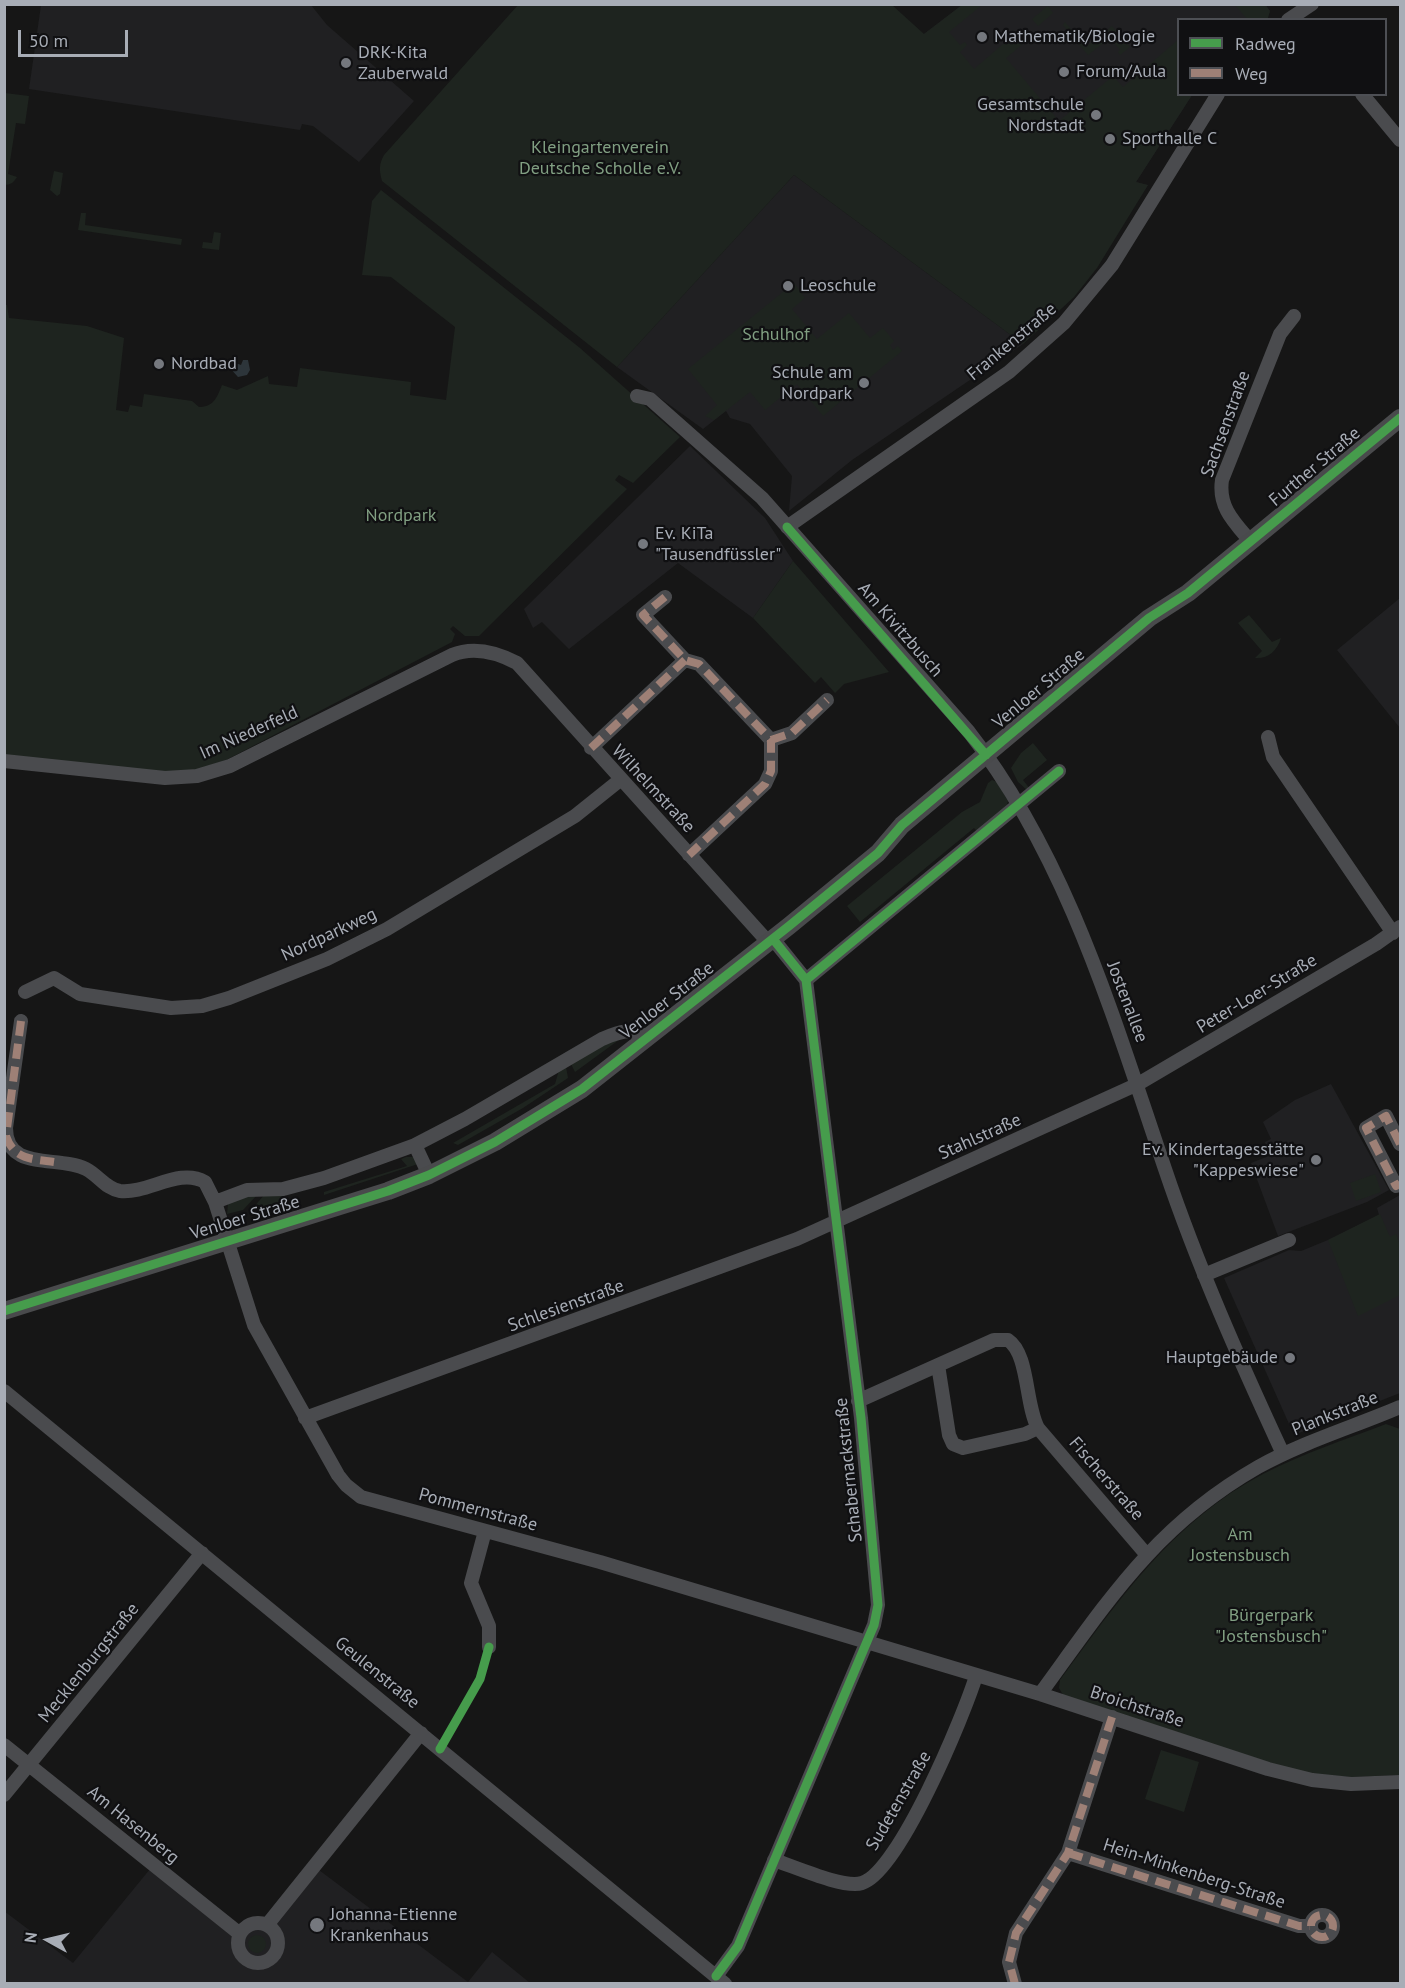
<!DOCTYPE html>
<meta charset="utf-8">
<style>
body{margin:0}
#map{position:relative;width:1405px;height:1988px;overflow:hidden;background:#161616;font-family:"PT Sans",sans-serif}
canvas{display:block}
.frame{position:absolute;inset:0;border:6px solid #a8adb6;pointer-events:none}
.legend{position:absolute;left:1177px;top:18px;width:210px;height:78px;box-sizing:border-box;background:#101012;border:2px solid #4d4f54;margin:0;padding:8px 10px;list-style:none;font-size:18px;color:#a8adb6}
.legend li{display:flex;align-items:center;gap:12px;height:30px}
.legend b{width:30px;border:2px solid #4d4f54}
.north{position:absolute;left:18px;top:1910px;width:60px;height:60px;-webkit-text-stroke:4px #101012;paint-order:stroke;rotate:278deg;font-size:16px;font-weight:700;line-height:24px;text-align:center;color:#a8adb6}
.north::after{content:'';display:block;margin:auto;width:21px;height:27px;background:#a8adb6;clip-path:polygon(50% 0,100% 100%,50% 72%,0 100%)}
.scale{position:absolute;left:18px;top:30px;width:110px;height:27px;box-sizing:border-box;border:3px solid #a8adb6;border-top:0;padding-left:8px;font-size:18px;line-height:21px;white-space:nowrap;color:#a8adb6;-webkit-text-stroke:4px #101012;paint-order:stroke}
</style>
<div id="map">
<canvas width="1405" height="1988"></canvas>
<div class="frame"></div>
<ul class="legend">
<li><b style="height:8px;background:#469c4c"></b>Radweg</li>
<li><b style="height:8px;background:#9e8076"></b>Weg</li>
</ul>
<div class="north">N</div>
<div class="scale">50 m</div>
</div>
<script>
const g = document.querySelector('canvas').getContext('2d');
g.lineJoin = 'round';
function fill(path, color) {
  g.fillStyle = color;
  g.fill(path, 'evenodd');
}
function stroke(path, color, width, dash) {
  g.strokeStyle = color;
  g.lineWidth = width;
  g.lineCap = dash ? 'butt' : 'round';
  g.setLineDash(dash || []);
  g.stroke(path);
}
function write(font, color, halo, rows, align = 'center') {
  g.font = font + ' "PT Sans",sans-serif';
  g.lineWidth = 4.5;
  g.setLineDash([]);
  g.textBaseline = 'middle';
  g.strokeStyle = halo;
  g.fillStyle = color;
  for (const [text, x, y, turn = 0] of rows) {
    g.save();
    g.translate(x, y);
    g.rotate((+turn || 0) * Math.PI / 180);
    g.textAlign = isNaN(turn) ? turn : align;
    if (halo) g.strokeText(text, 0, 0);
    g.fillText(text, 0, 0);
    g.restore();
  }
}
fill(new Path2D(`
 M1265,4L1270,11L1267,19L1178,20V94L1192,95L1136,182L1148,185L1135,205L924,34L962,5Z
 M311,5L327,25L414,101L359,162L313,126L302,124L300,130L29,89L41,5Z
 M794,175L1023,344L852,460L789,511L792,476L750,424L730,418L726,411L703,429L617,367Z
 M690,446L765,518L793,561L753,618L678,563L569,649L542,622L533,628L524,609Z
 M1400,598V728L1337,650Z
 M1331,1084L1389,1190L1367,1202L1278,1236L1251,1163L1269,1156L1265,1142L1271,1139L1263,1122L1295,1100Z
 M1400,1195V1393L1294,1435L1224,1278L1289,1250L1301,1251L1328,1240L1379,1215L1377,1208Z
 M155,1863L237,1928L244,1922L266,1921L311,1864L468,1982L492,1952L530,1983H5L4,1911L73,1963Z`), '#202022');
fill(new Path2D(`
 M518,5H892L924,34L962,5H982L949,32L960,45L965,42L967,45L960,52L974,69L1016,33L1024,43L1006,58L1059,121L1113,76L1123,87L1178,40V94L1192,95L1136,182L1148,185L1097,268L1074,297L1023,344L794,175L617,367L382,181C379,170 379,164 384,155Z
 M1235,5H1265L1270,11L1268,18L1247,19Z
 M1048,6L1053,13L1038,26L1032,19Z
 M1065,22L1086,47L1112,26L1130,47L1120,55L1118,52L1120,50L1110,38L1088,55L1063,25Z
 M5,93L29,96L25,124L16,123L8,174L17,177C14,182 11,185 4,185Z
 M54,171L63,173L60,194L57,196L50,190Z
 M381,190L580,348L680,437L633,483L619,475L615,480L627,489L479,636H465L453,626L450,629L455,634L452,642L226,760L197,770L162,772L5,755L7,436L4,305H7L9,318L87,326L124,338L116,410L128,412L130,405L142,407L144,394L192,401L199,407C214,407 217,397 222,385L237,390L268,376L269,384L297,387L300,368L411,382L410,395L446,400L455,327L391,277L362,275L372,201Z
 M81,213H86L85,225L182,239L181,245L78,230Z
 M214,232L221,233L219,250L202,248L203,242L212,243Z
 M794,283L805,298L792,309L817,339L849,313L870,338L883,328L894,341L890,345L893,350L898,346L902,351L823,416L797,384L765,410L750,392L714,420L705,416L717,405L688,369Z
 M793,561L889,672L844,684L835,693L821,677L815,683L753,618Z
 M1249,615L1272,642L1281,638C1277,651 1268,659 1255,658L1262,651L1238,623Z
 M1033,743L1047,760L1023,780L1030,789L1028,791L1018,782L1011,768L1021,753Z
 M992,780L997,782L1008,801L1006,809L978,832L974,828L860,922L847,906L962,812L980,802L988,783Z
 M623,1037L575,1072L571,1064L613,1038Z
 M566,1067L568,1078L523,1108L458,1145L453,1143L555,1084L559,1070Z
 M406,1157H414L418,1164L324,1195V1192L407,1166L401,1159Z
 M1375,1174L1381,1192L1356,1201L1350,1183Z
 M258,1194L243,1210L227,1214L228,1204L231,1200Z
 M265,1194L280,1195L293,1203L252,1209Z
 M1380,1214L1390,1237L1396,1234L1400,1245V1295L1358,1316L1328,1240Z
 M1386,1424L1400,1429V1775L1350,1777L1312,1774L1270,1763L1063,1695L1059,1688L1060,1680C1118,1601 1173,1521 1263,1474C1302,1454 1344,1440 1386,1424Z
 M1161,1750L1199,1762L1184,1812L1145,1799Z
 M248 1944a9 9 0 1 1 18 0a9 9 0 1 1-18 0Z`), '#1e241f');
fill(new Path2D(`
 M243,360H248L250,370L247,375L238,377L229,367L233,362L241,365Z`), '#2d353a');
stroke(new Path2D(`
 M1288,20L1312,4
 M1362,94L1400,140
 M637,396L650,399L762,498L969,732C1068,858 1114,1020 1165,1169C1198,1267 1240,1361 1283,1454
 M787,527L1009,372L1064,323L1112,265L1218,94
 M1251,542C1234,522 1218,507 1222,480L1280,334L1294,316
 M665,597L643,615L685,660L699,664L771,740V771L765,784L689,855
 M1268,737L1273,757L1393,933
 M771,740L792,733L827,700
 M591,748L685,660
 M4,761L165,778L197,776L230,766L452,655C474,646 496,652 517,663L769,943
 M806,980L1059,771
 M25,992L54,978L80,994L171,1008L202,1006L229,998L327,959L387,929L575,816L620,780
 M21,1021L6,1128C6,1172 58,1155 86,1169C98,1175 106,1189 120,1191C148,1194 179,1167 205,1182L215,1202L254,1325L338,1475L346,1485L361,1497L600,1562L1040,1694L1268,1769L1312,1780L1351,1784L1400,1782
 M1400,1144L1386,1116L1366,1128L1396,1186L1400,1183
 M415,1145L465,1119L602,1039C619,1032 630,1027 647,1037
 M215,1202L247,1190L283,1189L324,1178L415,1145L429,1175
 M1204,1275L1289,1240
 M938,1365L949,1435L953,1444L963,1448L1025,1434L1038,1428
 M4,1391L725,1984
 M858,1401L994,1340H1008C1029,1354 1025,1404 1038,1428L1146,1554
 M305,1418L797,1239L1138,1084L1376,944L1400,927
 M485,1531L471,1583L489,1626V1647
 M1040,1694C1108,1601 1155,1526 1258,1467C1303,1442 1353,1427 1400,1407
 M4,1745L240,1934
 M4,1795L202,1553
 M1068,1853L1299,1926H1310
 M774,1860C793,1866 844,1889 862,1883C899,1872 964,1715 976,1676
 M1311 1926a11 11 0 1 1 22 0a11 11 0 1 1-22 0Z
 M238 1943a20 20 0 1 1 40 0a20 20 0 1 1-40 0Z
 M267,1925L421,1733
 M716,1976L738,1946L874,1625L878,1605L861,1418L806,980L773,939
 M1015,1984L1009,1962L1016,1933L1068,1853L1112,1717`), '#4a4b4e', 14);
stroke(new Path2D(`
 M4,1311L388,1191L429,1175L495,1142L582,1089L789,926L878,853L902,825L1149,618L1188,593L1400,418`), '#494a4c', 18);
stroke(new Path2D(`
 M665,597L643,615L685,660L699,664L771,740V771L765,784L689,855
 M771,740L792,733L827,700
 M591,748L685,660
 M21,1021L6,1136C14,1160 32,1159 54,1162
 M1400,1144L1386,1116L1366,1128L1396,1186L1400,1183
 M1068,1853L1299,1926H1310
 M1311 1926a11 11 0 1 1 22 0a11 11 0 1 1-22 0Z
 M1015,1984L1009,1962L1016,1933L1068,1853L1112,1717`), '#9e8076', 8, [15, 8]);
stroke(new Path2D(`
 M787,527L986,755
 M806,980L1059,771
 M4,1311L388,1191L429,1175L495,1142L582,1089L789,926L878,853L902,825L1149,618L1188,593L1400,418
 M440,1749L480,1679L489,1647
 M716,1976L738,1946L874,1625L878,1605L861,1418L806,980L773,939`), '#469c4c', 9);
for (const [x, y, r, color] of [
 [982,37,6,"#75787e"],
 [346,63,6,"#75787e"],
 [1064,72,6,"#75787e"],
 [1096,115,6,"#75787e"],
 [1110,139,6,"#75787e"],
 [788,286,6,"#75787e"],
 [159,364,6,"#75787e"],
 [864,383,6,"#75787e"],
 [643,544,6,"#75787e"],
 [1316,1160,6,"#75787e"],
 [1290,1358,6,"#75787e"],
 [317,1925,8,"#75787e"]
]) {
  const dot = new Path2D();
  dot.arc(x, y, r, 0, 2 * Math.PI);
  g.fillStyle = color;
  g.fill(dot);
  stroke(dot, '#101012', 2);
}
write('18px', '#a8adb6', '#101012', [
 ["Mathematik/Biologie",994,37],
 ["DRK-Kita",358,53],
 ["Zauberwald",358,74],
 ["Forum/Aula",1076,72],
 ["Gesamtschule",1084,105,"right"],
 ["Nordstadt",1084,126,"right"],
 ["Sporthalle C",1122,139],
 ["Leoschule",800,286],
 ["Nordbad",171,364],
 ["Schule am",852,373,"right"],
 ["Nordpark",852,394,"right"],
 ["Ev. KiTa",655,534],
 ["\"Tausendfüssler\"",655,555],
 ["Ev. Kindertagesstätte",1304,1150,"right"],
 ["\"Kappeswiese\"",1304,1171,"right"],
 ["Hauptgebäude",1278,1358,"right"],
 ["Johanna-Etienne",330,1915],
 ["Krankenhaus",330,1936]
], 'left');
write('18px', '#819f82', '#101012', [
 ["Kleingartenverein",600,148],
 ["Deutsche Scholle e.V.",600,169],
 ["Schulhof",776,335],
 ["Nordpark",401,516],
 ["Am",1240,1535],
 ["Jostensbusch",1240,1556],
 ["Bürgerpark",1271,1616],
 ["\"Jostensbusch\"",1271,1637]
]);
write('18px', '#a8adb6', '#101012', [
 ["Frankenstraße",1012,342,-40],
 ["Sachsenstraße",1226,424,-70],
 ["Further Straße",1315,467,-40],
 ["Am Kivitzbusch",900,630,49],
 ["Venloer Straße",1039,689,-40],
 ["Im Niederfeld",249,733,-24],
 ["Wilhelmstraße",653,789,47],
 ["Nordparkweg",329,935,-25],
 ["Peter-Loer-Straße",1257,994,-31],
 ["Venloer Straße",667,1001,-38],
 ["Jostenallee",1127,1002,69],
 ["Stahlstraße",980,1137,-24],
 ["Venloer Straße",245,1218,-17],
 ["Schlesienstraße",566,1306,-20],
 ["Plankstraße",1335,1414,-22],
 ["Schabernackstraße",849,1470,-96],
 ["Fischerstraße",1106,1479,49],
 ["Pommernstraße",478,1510,15],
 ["Mecklenburgstraße",89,1663,-51],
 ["Geulenstraße",377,1673,39],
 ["Broichstraße",1137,1707,18],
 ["Sudetenstraße",899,1801,-60],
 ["Am Hasenberg",133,1825,39],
 ["Hein-Minkenberg-Straße",1194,1874,18]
]);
</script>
